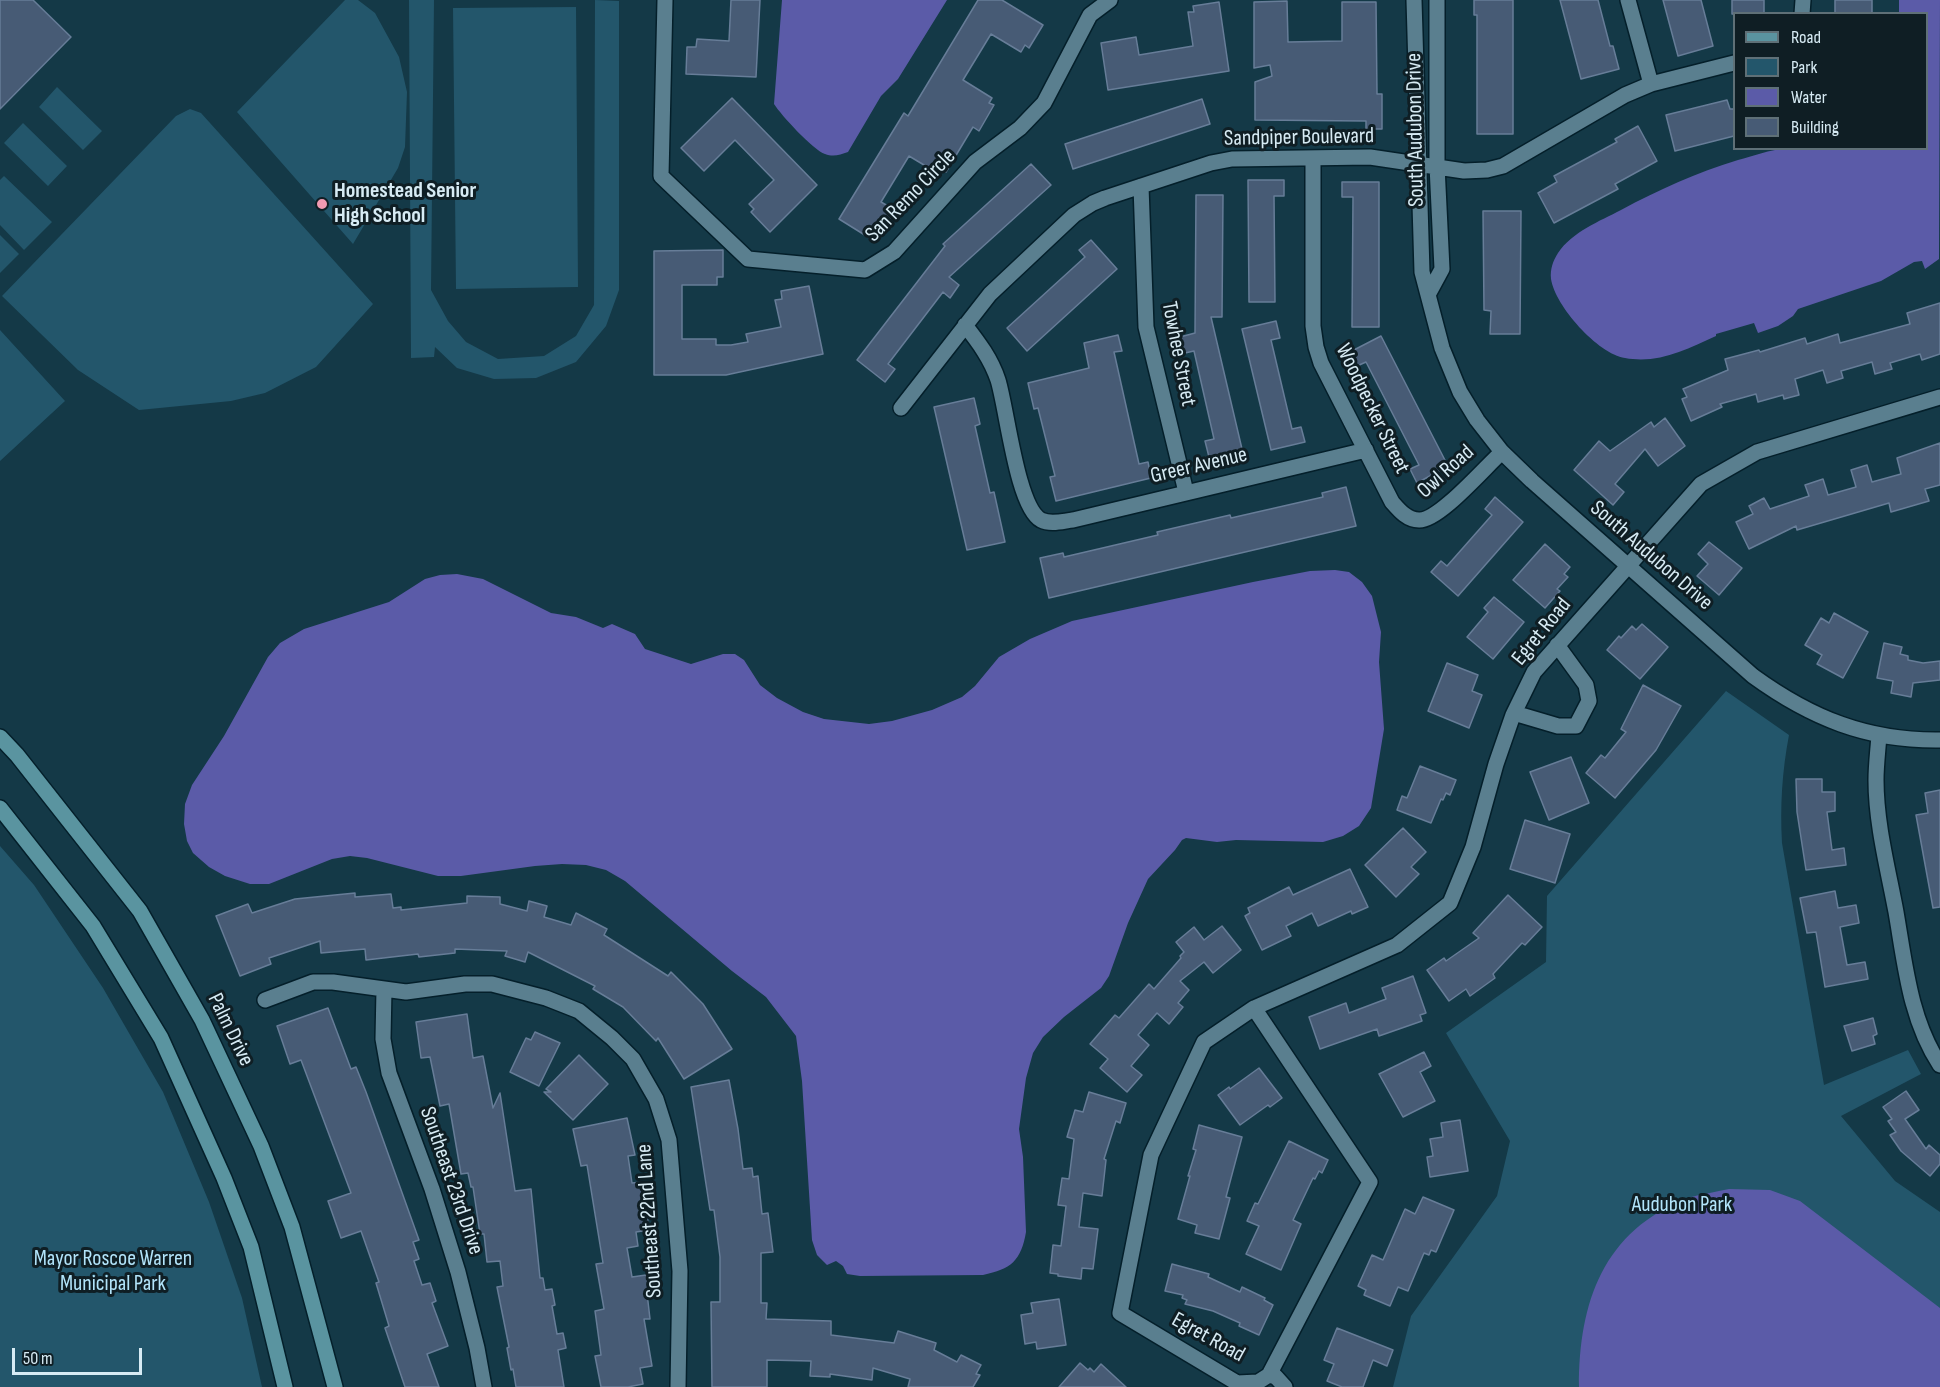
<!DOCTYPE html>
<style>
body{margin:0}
#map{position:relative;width:1940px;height:1387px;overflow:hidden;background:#143947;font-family:"Sofia Sans Condensed",sans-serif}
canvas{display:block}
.legend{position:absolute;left:1733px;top:12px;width:195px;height:138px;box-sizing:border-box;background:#0f1e24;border:2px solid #5f7077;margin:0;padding:8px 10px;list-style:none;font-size:18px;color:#d7ebf4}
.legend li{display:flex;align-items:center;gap:12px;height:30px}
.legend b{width:30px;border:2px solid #5f7077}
.scale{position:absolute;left:12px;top:1348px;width:130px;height:27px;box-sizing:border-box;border:3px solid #d7ebf4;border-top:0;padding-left:8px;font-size:18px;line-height:21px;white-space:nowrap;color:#d7ebf4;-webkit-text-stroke:4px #0f1e24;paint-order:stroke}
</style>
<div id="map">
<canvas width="1940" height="1387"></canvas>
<ul class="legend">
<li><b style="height:8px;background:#5a94a0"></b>Road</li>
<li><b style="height:16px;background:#23566b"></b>Park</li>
<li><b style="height:16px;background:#5b5ba8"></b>Water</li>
<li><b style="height:16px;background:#475b75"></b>Building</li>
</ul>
<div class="scale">50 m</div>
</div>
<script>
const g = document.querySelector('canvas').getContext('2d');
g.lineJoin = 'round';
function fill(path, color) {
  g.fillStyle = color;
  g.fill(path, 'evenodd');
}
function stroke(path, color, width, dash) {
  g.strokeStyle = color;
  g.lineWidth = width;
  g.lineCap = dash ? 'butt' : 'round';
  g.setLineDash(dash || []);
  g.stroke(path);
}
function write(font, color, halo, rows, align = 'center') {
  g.font = font + ' "Sofia Sans Condensed",sans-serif';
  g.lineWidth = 6;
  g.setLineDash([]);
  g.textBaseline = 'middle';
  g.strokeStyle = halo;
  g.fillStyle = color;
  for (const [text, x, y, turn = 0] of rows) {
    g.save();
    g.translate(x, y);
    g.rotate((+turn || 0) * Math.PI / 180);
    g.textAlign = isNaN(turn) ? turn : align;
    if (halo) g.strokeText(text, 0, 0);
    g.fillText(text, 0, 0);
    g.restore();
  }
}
fill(new Path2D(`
 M345,0H358L375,13L399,57L407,92L405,147L398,168L353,244L237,112Z
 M409,0H434L431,290L448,321L466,342L498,359L544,356L576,336L594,305L595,0L619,1V290L606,326L576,362L536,378L494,379L457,368L435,347L434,357L411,358Z
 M576,7L578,287L456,289L453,8Z
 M57,87L102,131L83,150L39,107Z
 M190,109L201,113L373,304L316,367L265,393L231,401L139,410L78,370L2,296L176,116Z
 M23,123L67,166L48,186L4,143Z
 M4,176L52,222L24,250L0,225V180Z
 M0,235L19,254L0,273Z
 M0,330L65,401L0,461Z
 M1726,691L1789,735C1782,772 1780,806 1782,843L1824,1085L1908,1050L1921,1074L1841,1116L1895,1181L1940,1212V1387H1393L1411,1316L1497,1196L1510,1141L1446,1033L1546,962L1547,896Z
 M0,846L34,885L103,988L163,1092L209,1202L242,1298L262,1387H0Z`), '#23566b');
fill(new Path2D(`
 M782,0H947L898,79L881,96L848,152C840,155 833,157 825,154C813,150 781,115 774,104Z
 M1899,0H1940L1939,259L1925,269L1922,261L1914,262L1881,281L1798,309L1793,316L1778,326L1758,333L1754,323L1716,334V336C1686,350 1658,364 1625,358C1598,354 1555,306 1551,279C1550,269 1553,261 1558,253C1572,232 1600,221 1621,210C1660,189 1696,173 1738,160C1753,156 1770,150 1786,148C1801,147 1816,148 1831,148C1863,148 1895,148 1926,148V14L1899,13Z
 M1335,570L1349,572L1362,582L1372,596L1381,632L1379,662L1384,729L1371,808L1359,826L1343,836L1323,842L1236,840L1217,842L1186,838L1182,840L1175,850L1148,879L1128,923L1109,976L1101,988L1064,1017L1043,1037L1033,1053L1026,1078L1019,1129L1023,1157L1026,1232C1021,1261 1011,1269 983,1275L860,1276L847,1274L843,1266L836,1261L827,1265L817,1255L812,1240L802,1081L796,1036L766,997L732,971L625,881L606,870L586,865L562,864L535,866L461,876H438L367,858L350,856L332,859L269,884H250L225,876L209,867L193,853L187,841L184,824L185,804L192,785L224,736L268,657L280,643L304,629L389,602L425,579L440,575L457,574L483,579L551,613L576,617L603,628L612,624L635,634L645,649L691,664L723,654H735L744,660L760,685L777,698L803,712L824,719L869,724L892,721L932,710L962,697L975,686L999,657L1030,639L1072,621L1253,582L1310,571Z
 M1729,1189L1770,1190L1800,1201L1940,1308V1387H1579C1579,1302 1603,1231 1688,1198C1701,1194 1716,1192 1729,1189Z`), '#5b5ba8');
const building = new Path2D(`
 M0,0H33L71,37L0,109Z
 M731,0H760L756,77L686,74L687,47H696L697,39L729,41Z
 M978,0H1002L1043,25L1029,48L1025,45L1021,52L991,34L963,80L992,98L989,103L994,105L979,131L973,127L946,172L942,169L939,174L909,156L881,202L895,210L876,242L839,219L904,113L908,116Z
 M1474,0H1513V134H1477V15H1474Z
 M1560,0H1598L1610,46H1613L1619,69L1581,79Z
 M1663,0H1701L1713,46L1678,56Z
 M1732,0H1764V14H1732Z
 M1835,0H1872V14H1835Z
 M1287,1L1288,42L1342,41V2H1376L1377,94H1382V129H1366V121L1255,120V82L1272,76L1270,65L1254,68V2Z
 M1219,2L1229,71L1108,90L1101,43L1136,37L1139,55L1193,46L1188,12H1194L1193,6Z
 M732,98L817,185L770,232L751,212L754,209L749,204L774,180L735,140L704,171L681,148Z
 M1202,99L1210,124L1073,169L1065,144Z
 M1727,100L1730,109H1734V136L1675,151L1666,115Z
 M1638,126L1657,161L1615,184L1618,189L1554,223L1538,193L1557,182L1554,176L1617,142L1615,139Z
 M1031,164L1051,185L949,277L959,285L950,298L943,292L888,364L895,369L885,382L857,360L945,246L943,244Z
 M1248,180H1284V196H1274L1275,302H1249Z
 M1342,182H1379V327H1352L1353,197H1342Z
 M1196,195H1223L1222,317H1211L1242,449L1209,457L1205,441L1214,439L1194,351L1185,353L1180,337L1195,333Z
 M1483,211H1521L1520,334H1490L1491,311L1484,310Z
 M1091,240L1117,269L1027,351L1007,328L1085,257L1079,250Z
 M723,250V277H717V285H682V339H716V345H731L748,342L746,334L781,327L775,300L782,299L781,291L809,286L823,354L726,375H654V251Z
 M1940,303V354L1922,360L1920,354L1890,363L1892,369L1875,374L1872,362L1841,371L1843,378L1827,383L1823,370L1795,379L1799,395L1784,399L1783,395L1758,402L1756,394L1720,404L1722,407L1691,421L1682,399L1687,397L1683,389L1728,370L1725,359L1759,350L1760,352L1805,338L1807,344L1838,334L1840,343L1910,324L1907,313Z
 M1276,321L1280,338L1271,340L1292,429L1301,427L1305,442L1271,450L1242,329Z
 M1118,335L1122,351L1114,352L1139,464L1148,462L1151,478L1056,501L1050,477L1055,476L1038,408L1034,409L1028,383L1089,368L1084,343Z
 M1381,336L1448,466L1417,483L1410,469L1419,465L1366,362L1357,366L1350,352Z
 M974,398L980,424L975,426L990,493L994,492L1005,542L967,550L934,407Z
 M1665,418L1685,446L1658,466L1645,449L1615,484L1624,492L1613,505L1574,470L1599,441L1610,451L1651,422L1654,427Z
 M1940,443V485L1925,489L1929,501L1891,512L1889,503L1797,530L1796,526L1749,549L1736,522L1753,514L1749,506L1764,498L1770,509L1809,496L1805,485L1823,479L1828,495L1856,487L1851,470L1867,465L1872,482L1901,474L1897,458Z
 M1346,487L1356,526L1049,598L1040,558L1063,553L1064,557L1158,535L1157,532L1230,515L1231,518L1323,497L1322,493Z
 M1495,497L1523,522L1458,596L1431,572L1441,561L1447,566L1492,515L1485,509Z
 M1709,542L1742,568L1719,595L1697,576L1708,564L1698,554Z
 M1545,544L1570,567L1564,574L1568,577L1557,589L1560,591L1545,608L1513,580Z
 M1494,597L1524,622L1493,659L1467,637L1488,612L1484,608Z
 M1834,613L1868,632L1843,678L1817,664L1822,655L1805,645L1821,618L1829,623Z
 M1642,624L1668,647L1640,679L1607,650L1619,636L1621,638L1632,626L1636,630Z
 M1884,643L1902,647L1900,654L1908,656V660L1923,663L1940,661V680L1913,683L1911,697L1891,693L1893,681L1877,678Z
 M1447,663L1478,675L1472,691L1482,695L1469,728L1428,711Z
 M1643,685L1681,706L1656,750L1615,798L1586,773L1601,755L1605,758L1626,732L1621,729Z
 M1571,757L1589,803L1549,820L1530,772Z
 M1420,766L1456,780L1450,795L1446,793L1443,800L1441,799L1431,823L1397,810L1402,796L1407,798Z
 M1796,779H1822V792H1835V811L1827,812L1832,850L1844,848L1846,865L1806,870L1797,812Z
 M1940,790V907L1933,908L1916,815L1928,813L1925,793Z
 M1525,820L1570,834L1555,883L1510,869Z
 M1403,828L1426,852L1411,867L1419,874L1396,897L1365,865Z
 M1350,869L1368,907L1352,914L1351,911L1318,926L1312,913L1286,926L1291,936L1262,950L1245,916L1250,913L1248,908L1289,887L1293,895Z
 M1835,891L1838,908L1856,905L1859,923L1840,927L1847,965L1865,962L1868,979L1825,987L1816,932L1807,933L1800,898Z
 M355,893V897L391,894L393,908L401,907V910L467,903V896L500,897V904L527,911L529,901L547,906L544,917L571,925L576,913L607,929L604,935L668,976L671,972L703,1004L732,1049L684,1079L658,1038L656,1041L623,1007L593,989L595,986L528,952L525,962L505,956L507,951L455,949V953L419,957L418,954L366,960L365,949L321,953L320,941L269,958L271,964L240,976L216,916L248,904L252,913L295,899Z
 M1508,895L1542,927L1525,945L1522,943L1493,974L1495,978L1470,996L1466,989L1449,1001L1427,970L1444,958L1446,961L1479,938L1473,933Z
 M1222,926L1241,950L1213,973L1204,962L1180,981L1189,990L1178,1003L1183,1007L1169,1024L1157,1013L1138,1035L1149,1045L1131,1066L1142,1075L1127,1092L1100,1068L1108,1059L1090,1044L1115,1015L1119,1018L1149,984L1154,989L1181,958L1180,956L1184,952L1176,942L1194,927L1204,940Z
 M1413,976L1426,1013L1420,1015L1422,1021L1379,1036L1377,1029L1320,1049L1309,1017L1346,1003L1349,1013L1386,999L1382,988Z
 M328,1008L351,1069L356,1067L366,1092L419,1240L413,1242L419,1259L414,1261L422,1285L430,1283L436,1301L432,1303L448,1346L427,1354L439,1387H405L385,1328L389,1326L376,1283L379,1282L361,1231L341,1238L328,1201L351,1193L301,1060L290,1064L277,1026Z
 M467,1014L473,1058L483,1056L493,1108L500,1093L515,1191L531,1189L540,1278H543L545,1290L552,1289L555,1305L552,1306L557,1334L563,1333L566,1348L558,1350L564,1387H516L513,1369L511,1370L507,1348L509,1347L497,1287L503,1286L500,1261L487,1262L484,1234H480L473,1187H471L468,1173L461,1174L449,1104L440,1106L430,1057L421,1058L416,1022Z
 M1873,1018L1877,1034L1873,1036L1875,1044L1852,1051L1844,1026Z
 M535,1032L560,1043L539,1086L510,1072L526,1038L531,1040Z
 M1424,1052L1431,1066L1420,1072L1435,1101L1403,1117L1379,1074Z
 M579,1055L608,1084L573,1120L544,1092H551L546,1089Z
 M1259,1068L1282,1098L1270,1107L1268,1105L1240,1125L1218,1095L1229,1087L1230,1089Z
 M729,1080L738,1129L743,1169L752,1168L753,1177L758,1176L762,1214L768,1213L773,1252L761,1253V1303H767L766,1319L831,1321V1335L894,1343L898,1331L936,1343L934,1350L957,1362L961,1355L981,1365L976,1374L980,1375L973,1387H908L910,1379L873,1368L872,1380L830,1374V1377L810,1376L811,1361L767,1360V1387H712L711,1302H720V1257L714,1210H710L691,1087Z
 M1906,1091L1919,1110L1905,1119L1926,1149L1929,1145L1940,1155V1164L1930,1176L1901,1151L1890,1135L1896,1132L1888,1121L1892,1119L1883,1107Z
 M1089,1092L1126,1103L1120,1123L1116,1121L1104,1159L1106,1160L1102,1196L1083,1193L1079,1227L1098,1229L1093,1269L1082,1268L1081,1279L1058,1276V1274L1050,1273L1053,1245L1061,1246L1066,1206L1058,1205L1062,1178L1069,1179L1074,1139L1067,1137L1075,1110L1083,1112Z
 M627,1118L635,1155L628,1156L632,1183L643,1182L649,1230L636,1232L638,1246L627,1248L632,1277L646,1275L649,1292L647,1293L650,1319H644L652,1366L640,1368L643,1384L628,1387H601L595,1356L601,1355L595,1311L604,1309L596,1264L603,1263L587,1165L581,1166L573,1129Z
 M1460,1120L1468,1171L1430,1177L1427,1157L1433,1156L1430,1139L1443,1137L1441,1123Z
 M1199,1125L1242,1137L1226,1197L1230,1198L1219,1239L1195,1233L1197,1225L1178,1219L1190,1176H1188L1196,1150L1193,1149Z
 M1289,1141L1328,1160L1322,1173L1319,1171L1315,1179L1313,1178L1293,1220L1301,1224L1281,1270L1246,1254L1259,1226L1247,1221L1255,1203L1258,1204Z
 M1423,1197L1454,1210L1436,1252L1431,1250L1429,1255L1424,1253L1408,1291L1398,1287L1390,1306L1364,1295L1366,1290L1358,1286L1372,1255L1383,1260L1405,1209L1415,1214Z
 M1172,1264L1209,1274L1208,1277L1240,1292L1242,1287L1265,1298L1264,1300L1273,1305L1259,1335L1239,1326L1240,1323L1213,1311L1185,1304L1187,1300L1182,1298L1183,1295L1165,1291Z
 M1059,1299L1066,1345L1037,1349L1036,1342L1025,1344L1021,1315L1033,1313L1031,1303Z
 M1337,1328L1393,1350L1387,1366L1373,1360L1363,1387H1342L1327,1381L1334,1364L1324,1360Z
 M1080,1363L1088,1370L1090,1368L1094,1372L1101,1364L1126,1387H1059Z`);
fill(building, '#475b75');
stroke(building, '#677d98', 1.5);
const minor = new Path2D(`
 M665,0L661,176L748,259L865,270L894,252L975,162L1020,128L1044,103L1090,15L1110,0
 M1414,0L1422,272L1442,348L1460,392L1477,420L1502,452L1532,481L1753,676C1811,718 1867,741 1940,740
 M1628,0L1651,84
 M1802,14L1803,0
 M1313,158V326L1316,347L1321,363L1392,502C1399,510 1407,520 1419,520C1439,521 1485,467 1502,452
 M1141,186L1146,327L1186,492
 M1429,293L1442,269L1437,166V0
 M965,325C979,343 991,359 998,380C1007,409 1017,507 1041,520C1051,525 1063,521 1073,520L1366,450
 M901,408L990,294L1074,215L1093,203L1105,198L1211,163L1232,159L1370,157L1464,171L1487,170L1503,166L1625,95L1651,84L1734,63
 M1514,713L1558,726H1576L1589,701L1586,685L1557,645
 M1879,735C1878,750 1876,765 1876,780C1876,824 1888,869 1896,912C1905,964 1910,1020 1940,1065
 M384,989L383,1039L389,1073L432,1189L458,1272L477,1348L484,1387
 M265,1000L313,982H333L406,992L465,984H492L546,998L579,1011L612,1038L633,1059L656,1099L669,1140L680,1271L678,1387
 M1254,1008L1397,945L1450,903L1473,847L1496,764L1513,715L1534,672L1701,484L1757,452L1940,397
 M1254,1008L1370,1182L1269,1375L1258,1382L1237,1383L1120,1313L1151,1155L1204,1042Z
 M1269,1375L1276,1377L1285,1387`);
const secondary = new Path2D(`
 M0,737L17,755L140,911L202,1020L261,1146L292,1227L335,1387
 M0,808L93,926L161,1038L224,1178L251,1247L285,1387`);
stroke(minor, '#041f2a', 18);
stroke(secondary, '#041f2a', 18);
stroke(minor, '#5a7f8f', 15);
stroke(secondary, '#5a94a0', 15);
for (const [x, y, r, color] of [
 [322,204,6,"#f19ab2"]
]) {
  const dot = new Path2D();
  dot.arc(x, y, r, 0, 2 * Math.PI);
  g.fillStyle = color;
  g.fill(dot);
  stroke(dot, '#0f1e24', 2);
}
write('22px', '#d7ebf4', '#0f1e24', [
 ["South Audubon Drive",1416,130,-91],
 ["Sandpiper Boulevard",1299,138,-1],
 ["San Remo Circle",911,196,-46],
 ["Towhee Street",1178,354,79],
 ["Woodpecker Street",1372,409,64],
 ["Greer Avenue",1199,466,-13],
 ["Owl Road",1446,472,-42],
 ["South Audubon Drive",1651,556,41],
 ["Egret Road",1542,632,-51],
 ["Palm Drive",230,1030,64],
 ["Southeast 23rd Drive",451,1181,71],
 ["Southeast 22nd Lane",650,1221,-94],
 ["Egret Road",1208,1338,29]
]);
write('bold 22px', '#d7ebf4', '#0f1e24', [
 ["Homestead Senior",334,191],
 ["High School",334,216]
], 'left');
write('22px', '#b2e4fa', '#0f1e24', [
 ["Audubon Park",1682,1205],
 ["Mayor Roscoe Warren",113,1259],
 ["Municipal Park",113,1284]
]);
</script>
